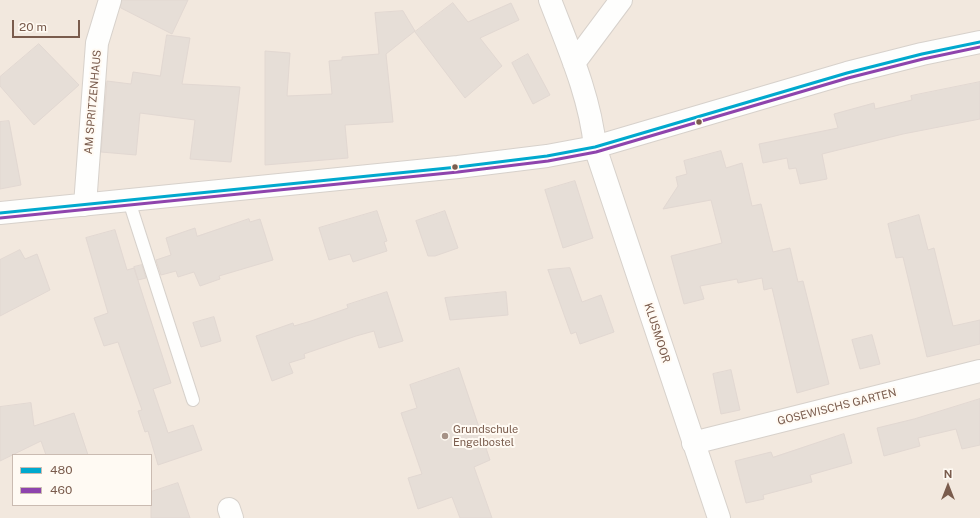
<!DOCTYPE html>
<style>
body{margin:0}
#map{position:relative;width:980px;height:518px;overflow:hidden;background:#f9f5f0;font-family:"Public Sans",sans-serif}
canvas{display:block}
.legend{position:absolute;left:12px;top:454px;width:140px;height:52px;box-sizing:border-box;background:#fffaf3;border:1px solid #cabbb1;margin:0;padding:5px 7px;list-style:none;font-size:12px;color:#7a5c4d}
.legend li{display:flex;align-items:center;gap:8px;height:20px}
.legend b{width:20px;border:1px solid #cabbb1}
.north{position:absolute;left:928px;top:466px;width:40px;height:40px;-webkit-text-stroke:3px #fffaf3;paint-order:stroke;rotate:0deg;font-size:11px;font-weight:700;line-height:16px;text-align:center;color:#7a5c4d}
.north::after{content:'';display:block;margin:auto;width:14px;height:18px;background:#7a5c4d;clip-path:polygon(50% 0,100% 100%,50% 72%,0 100%)}
.scale{position:absolute;left:12px;top:20px;width:68px;height:18px;box-sizing:border-box;border:2px solid #7a5c4d;border-top:0;padding-left:5px;font-size:12px;line-height:14px;white-space:nowrap;color:#7a5c4d;-webkit-text-stroke:3px #fffaf3;paint-order:stroke}
</style>
<div id="map">
<canvas width="980" height="518"></canvas>
<ul class="legend">
<li><b style="height:5px;background:#00a9ce"></b>480</li>
<li><b style="height:5px;background:#8e44ad"></b>460</li>
</ul>
<div class="north">N</div>
<div class="scale">20 m</div>
</div>
<script>
const g = document.querySelector('canvas').getContext('2d');
g.lineJoin = 'round';
function fill(path, color) {
  g.fillStyle = color;
  g.fill(path, 'evenodd');
}
function stroke(path, color, width, dash) {
  g.strokeStyle = color;
  g.lineWidth = width;
  g.lineCap = dash ? 'butt' : 'round';
  g.setLineDash(dash || []);
  g.stroke(path);
}
function write(font, color, halo, rows, align = 'center') {
  g.font = font + ' "Public Sans",sans-serif';
  g.lineWidth = 4;
  g.setLineDash([]);
  g.textBaseline = 'middle';
  g.strokeStyle = halo;
  g.fillStyle = color;
  for (const [text, x, y, turn = 0] of rows) {
    g.save();
    g.translate(x, y);
    g.rotate((+turn || 0) * Math.PI / 180);
    g.textAlign = isNaN(turn) ? turn : align;
    if (halo) g.strokeText(text, 0, 0);
    g.fillText(text, 0, 0);
    g.restore();
  }
}
fill(new Path2D(`
 M0,0H980V518H0ZM13,455H151V505H13Z`), '#f2e8de');
const building = new Path2D(`
 M122,0H188L172,34L121,8Z
 M453,3L468,22L511,3L519,20L480,38L502,66L465,98L415,32Z
 M403,11L415,31L386,54L393,122L345,125L348,158L265,165V51L290,53L287,96L332,94L329,61L342,60V57L379,54L375,13Z
 M167,35L190,38L182,84L240,87L231,162L190,159L195,120L140,113L136,155L101,152L107,81L131,84L133,72L160,76Z
 M39,44L79,85L34,125L0,86V77Z
 M528,54L550,95L533,104L512,63Z
 M980,82V119L903,134L822,154L827,179L800,184L796,168L789,169L787,158L763,163L759,144L838,128L834,114L874,103L875,109L912,100L911,96Z
 M9,121L21,185L0,189V122Z
 M721,151L726,168L742,163L752,206L761,204L773,252L790,248L798,282L803,281L829,384L797,393L772,288L764,290L762,278L738,283L737,279L700,286L704,299L684,304L671,256L722,243L711,200L663,209L678,186L676,177L687,174L684,161Z
 M575,181L593,238L563,248L545,190Z
 M377,211L387,241L384,242L387,251L353,262L350,254L329,260L319,228Z
 M445,211L458,248L435,256H428L416,221Z
 M919,215L928,250L934,248L953,326L980,320V344L927,357L903,257L896,258L888,224Z
 M249,219L250,222L260,219L273,260L219,276L220,279L200,286L194,272L178,277L176,271L161,275L156,260L171,255L166,238L195,228L197,236Z
 M115,230L127,270L134,268L171,383L153,389L168,433L193,425L202,450L158,465L148,431L145,432L138,411L142,410L118,342L104,346L94,318L108,313L86,238Z
 M20,250L25,259L37,254L50,290L0,316V260Z
 M142,265L146,278L138,280L134,267Z
 M570,268L582,302L601,295L614,332L580,344L576,332L571,334L548,270Z
 M387,292L403,341L379,348L374,331L356,336L304,354L305,358L289,363L293,373L272,381L256,336L293,323L294,326L311,321L348,308L347,305Z
 M506,292L508,315L450,320L445,298Z
 M214,317L221,341L201,347L193,323Z
 M872,335L880,364L860,369L852,340Z
 M459,368L490,460L474,467L492,518H460L452,497L418,509L408,478L422,474L401,413L417,408L410,385Z
 M731,370L740,410L721,414L713,374Z
 M980,399V445L962,449L956,429L918,438L920,446L884,456L877,428L914,419Z
 M31,403L34,426L74,413L88,455H46L41,441L0,461V407Z
 M844,434L852,463L810,475L812,482L763,495L764,499L746,503L735,461L771,452L773,457Z
 M178,483L190,518H151V492Z`);
fill(building, '#e6ded7');
stroke(building, '#e2d8d2', 1);
const service = new Path2D(`
 M129,201L193,400`);
const minor = new Path2D(`
 M550,0C568,47 590,96 595,147L719,518
 M574,63L621,0
 M85,205L97,43L110,0
 M0,213L458,167L547,156L595,147L847,73L922,54L980,42
 M693,443L980,371
 M229,509L232,518`);
stroke(service, '#d7d1cb', 14);
stroke(minor, '#d7d1cb', 24);
stroke(service, '#fefefd', 12);
stroke(minor, '#fefefd', 22);
stroke(new Path2D(`
 M0,213L458,167L547,156L595,147L847,73L922,54L980,42`), '#00a9ce', 3);
stroke(new Path2D(`
 M0,218L458,172L548,161L596,152L848,78L923,59L980,47`), '#8e44ad', 3);
for (const [x, y, r, color] of [
 [699,122,3.5,"#7a5c4d"],
 [455,167,3.5,"#7a5c4d"],
 [445,436,4,"#a69286"]
]) {
  const dot = new Path2D();
  dot.arc(x, y, r, 0, 2 * Math.PI);
  g.fillStyle = color;
  g.fill(dot);
  stroke(dot, '#fffaf3', 1.5);
}
write('11px', '#7a5c4d', '#fffaf3', [
 ["AM SPRITZENHAUS",93,102,-85],
 ["KLUSMOOR",657,333,72],
 ["GOSEWISCHS GARTEN",837,407,-14]
]);
write('11px', '#7a5c4d', '#fffaf3', [
 ["Grundschule",453,430],
 ["Engelbostel",453,443]
], 'left');
</script>
